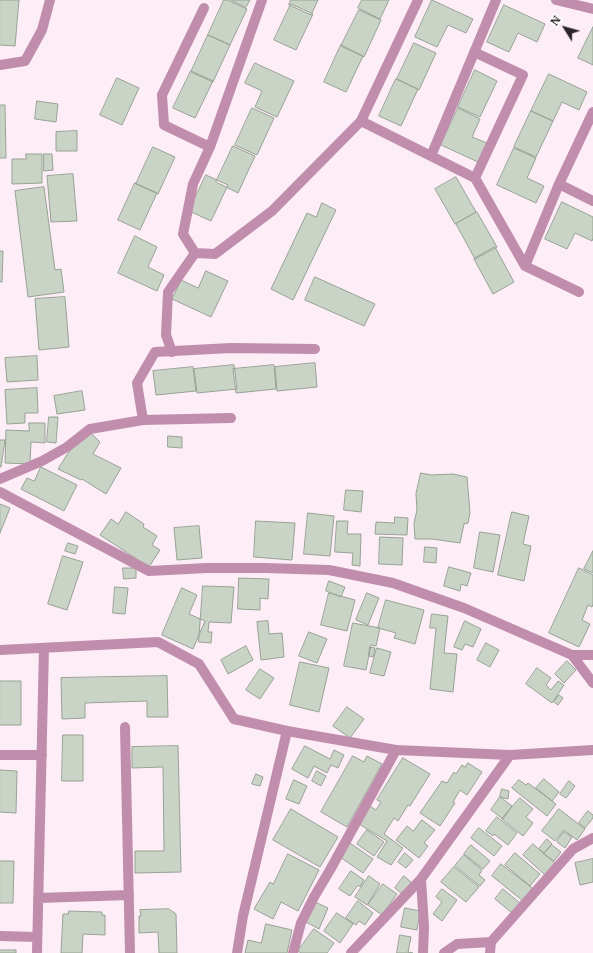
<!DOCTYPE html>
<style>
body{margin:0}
#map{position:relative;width:593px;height:953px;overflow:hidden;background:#fdedf6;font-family:Merriweather,serif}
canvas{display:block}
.north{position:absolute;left:545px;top:8px;width:40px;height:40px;-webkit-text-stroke:3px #fff;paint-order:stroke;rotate:307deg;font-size:11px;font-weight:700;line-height:16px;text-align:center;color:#2b2529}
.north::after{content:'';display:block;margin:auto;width:14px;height:18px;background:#2b2529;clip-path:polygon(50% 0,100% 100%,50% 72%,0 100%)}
</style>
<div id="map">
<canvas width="593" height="953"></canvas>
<div class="north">N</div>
</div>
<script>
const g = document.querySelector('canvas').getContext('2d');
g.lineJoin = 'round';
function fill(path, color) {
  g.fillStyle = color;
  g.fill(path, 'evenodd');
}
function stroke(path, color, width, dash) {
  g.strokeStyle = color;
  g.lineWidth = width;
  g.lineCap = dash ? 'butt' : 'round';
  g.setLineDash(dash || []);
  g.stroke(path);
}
const building = new Path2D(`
 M0,0H19L15,46L0,45Z
 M224,0H227L247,9L230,45L208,35Z
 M231,0H250L246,7Z
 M291,0H318L311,15L289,5Z
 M362,0H389L380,19L358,8Z
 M432,0L473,19L466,33L448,25L437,47L415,37Z
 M291,4L313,14L296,50L274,40Z
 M504,5L545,24L537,42L518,33L509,52L487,42Z
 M359,10L381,20L364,57L341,46Z
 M593,27V65L578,58Z
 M208,35L230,45L213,82L191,72Z
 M414,43L436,53L419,90L397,79Z
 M341,45L363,56L346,92L324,82Z
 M255,63L294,81L277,117L255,107L262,91L245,83Z
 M475,70L497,81L480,117L458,107Z
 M191,71L213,81L195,118L173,108Z
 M549,74L587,92L579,110L562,102L553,121L531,111Z
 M117,78L139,88L122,125L100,115Z
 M396,79L418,89L401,126L379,116Z
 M37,101L58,104L56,122L35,119Z
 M0,105H5L6,158H0Z
 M252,108L274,118L257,155L235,145Z
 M458,108L480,119L472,137L487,143L478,162L441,145Z
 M531,111L553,121L536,157L514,147Z
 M77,131V151H56V132Z
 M233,146L255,156L238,193L216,182Z
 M153,147L175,157L158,194L136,184Z
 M514,148L536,158L527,178L544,186L536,203L497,185Z
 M26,154H42V183L12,184V159H26Z
 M44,154H52L53,170L44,171Z
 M73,174L77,221L51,222L47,176Z
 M206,175L228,185L211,221L189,211Z
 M456,177L476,212L455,224L435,189Z
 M135,183L157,193L140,230L118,220Z
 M44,187L55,270L61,269L64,292L28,297L15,191Z
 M562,202L593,217V238L592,241L575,233L567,249L545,239Z
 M322,203L336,210L293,300L271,289L307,213L316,217Z
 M477,212L497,247L475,259L456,224Z
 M135,236L157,247L148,267L164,275L157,291L118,273Z
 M495,247L514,282L493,294L474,259Z
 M0,251H3L2,282H0Z
 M206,271L228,281L211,317L172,299L181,280L198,288Z
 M315,277L375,304L364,326L305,300Z
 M65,297L69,347L39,350L35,299Z
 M37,356L38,380L7,382L5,358Z
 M315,363L317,387L277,391L275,367Z
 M234,365L237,389L197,393L194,369Z
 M274,365L276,389L236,393L233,369Z
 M193,367L196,391L156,395L153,371Z
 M37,388L38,413H25V423L7,424L5,390Z
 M82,391L85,410L57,414L54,396Z
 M49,417H58L56,443L47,442Z
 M29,423H45V443L31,442L30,464L5,463L6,430L29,431Z
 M91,433L100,442L93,454L121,468L106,494L82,479L81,480L58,469L70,450Z
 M168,436L182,437V448L168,447Z
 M0,440H5L1,467H0Z
 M41,467L77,485L64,511L21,489L27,478L34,481Z
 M421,473L431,475L453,474L467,477L470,513L468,523L464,524L460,543L432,539H415L414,523L417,510L416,494Z
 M346,490L363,491L361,512L344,510Z
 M0,504L10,508L0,533Z
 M126,512L144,524L143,527L157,536L152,545L160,550L149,567L100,535L111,519L118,524Z
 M512,512L529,516L523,544L531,546L524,581L498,575Z
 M308,513L334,516L330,556L304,554Z
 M395,517L408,518L407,535L375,534L376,522L394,523Z
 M256,521L295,523L292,560L254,557Z
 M337,521H348L347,534H361L360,566L352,565L353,553L335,552Z
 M199,526L202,558L177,560L174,528Z
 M480,532L500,535L493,572L474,568Z
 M380,537L403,538L402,565L379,564Z
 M68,543L78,546L75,554L65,551Z
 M425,547L437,548L436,563L424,562Z
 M593,551V573L584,569Z
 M63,556L83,562L67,610L48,604Z
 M449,567L471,573L467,586L461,584L460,591L444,586Z
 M123,568H136V578L124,579Z
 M579,568L593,575V604L592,607L588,605L582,620L590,624L579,647L549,633Z
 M239,578L269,579L268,599L260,598V610L238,609Z
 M329,581L345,587L341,597L326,591Z
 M203,586L234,587L231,623L209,622L208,632H212L211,643L199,642Z
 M115,587L128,588L125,614L113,613Z
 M182,588L197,595L189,614L205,621L193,649L162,635Z
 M329,593L355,600L347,631L321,625Z
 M367,593L379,598L368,625L356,620Z
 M386,600L424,610L415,644L394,638L396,633L378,628Z
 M432,614L448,616L444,653L457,654L453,692L430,689L436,628H430Z
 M268,621L269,634L282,633L284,657L261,660L257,622Z
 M465,621L481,629L473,647L465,644L462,650L454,647Z
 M353,623L380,628L376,646L371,645L366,670L344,666Z
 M309,632L327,639L317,663L299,656Z
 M486,643L499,650L490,667L477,660Z
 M246,646L253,660L228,674L221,660Z
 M370,647L375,648L373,657L369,656Z
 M377,648L391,652L384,676L370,673Z
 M567,661L576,670L564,683L555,674Z
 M300,662L329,668L319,712L290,705Z
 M537,668L551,678L546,685L551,690L558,681L564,685L552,703L526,684Z
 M260,669L274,678L260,699L246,690Z
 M167,676L168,717H147V701L85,703V718L62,719L61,678Z
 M0,681H21V725H0Z
 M559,695L563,698L558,705L554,702Z
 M347,707L364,719L350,738L333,726Z
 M63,735H83V781H62Z
 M178,746L181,872L135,873V851H164L163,767L132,768V747Z
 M305,746L330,759L334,750L344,755L338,768L331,765L327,773L314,766L308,778L292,769Z
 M353,756L364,762L367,756L382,764L347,827L321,812Z
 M403,758L430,774L410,806L408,805L398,821L394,818L384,834L403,848L391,865L377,857L387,841L359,824L370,806L376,810L381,802L377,800Z
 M468,763L482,772L467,795L460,790L453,802L455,803L440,826L420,813L442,781L447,783L454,772L456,774L462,765L465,767Z
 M0,770L17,771L16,813L0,812Z
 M317,771L326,776L321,786L312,781Z
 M256,774L263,777L260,786L252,784Z
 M544,779L559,792L552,801L536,788Z
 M294,780L307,786L299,804L286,799Z
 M519,780L526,785L528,783L556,804L547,816L512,788Z
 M569,781L575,786L566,798L560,794Z
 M502,789L509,791L508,799L500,797Z
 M500,797L512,806L503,819L491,810Z
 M520,798L533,809L526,817L533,823L523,836L502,819Z
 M291,809L338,837L320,867L273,840Z
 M559,809L585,829L577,840L564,830L555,841L542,831Z
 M588,811L593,815V818L585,828L579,823Z
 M497,817L517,833L508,845L494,834L493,836L486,831Z
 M422,820L435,830L424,843L428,846L419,858L396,840L407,826L413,831Z
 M479,828L502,846L494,856L471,838Z
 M367,830L384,842L374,856L357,844Z
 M564,832L572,837L565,848L557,842Z
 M547,839L552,844L544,853L539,849Z
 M350,843L373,859L363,873L340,857Z
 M533,844L555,863L545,875L523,855Z
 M471,845L490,861L483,869L464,854Z
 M552,845L561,852L554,861L544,854Z
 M405,853L413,860L406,868L398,862Z
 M515,853L540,874L530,886L505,865Z
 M288,854L319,870L298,911L281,902L273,919L254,909L270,882L273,884Z
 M464,855L482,870L479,875L485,880L480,886L455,866Z
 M593,859V882L580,885L575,863Z
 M0,861H14L13,903H0Z
 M501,864L532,888L523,901L492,876Z
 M454,867L479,887L466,902L441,882Z
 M351,871L364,880L360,887L358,885L350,896L339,889Z
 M369,876L380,884L367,905L355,897Z
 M404,876L412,883L403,895L395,888Z
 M383,884L397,894L382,915L368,905Z
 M442,889L457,900L442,921L433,914L442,902L436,897Z
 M503,889L520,903L512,913L495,899Z
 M358,901L373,913L365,925L359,921L356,925L346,918Z
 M315,902L328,908L319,929L306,922Z
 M405,908L420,911L417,930L401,927Z
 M169,909L176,914L177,953H159L158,932L139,933V916H141L140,910Z
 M69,911L102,912V915H105V935L83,934L82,953H61L63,914H68Z
 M337,913L353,924L340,943L324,931Z
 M266,924L292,930L287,953H245L248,940L261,943Z
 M314,929L334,943L327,953H301L298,951Z
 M400,935L411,937L408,952L413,953H397Z
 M0,950H16V953H0Z`);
fill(building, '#c9d4c7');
stroke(building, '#97a295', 1);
stroke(new Path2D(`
 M262,0L210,147L193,184L183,234L195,253L215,254L272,211L361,121L418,0
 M556,0L593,9
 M204,8L162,95L164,125L210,147
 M474,52L523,75L475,178
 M0,65L25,61L42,30L50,0
 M593,112L559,184L593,201
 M361,121L475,178L525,266L579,292
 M431,156L496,0
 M525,266L559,184
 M172,352L166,335L168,292L195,253
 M231,418L143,420L137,383L155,352L231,348L315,349
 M0,479L42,461L67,447L90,429L143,420
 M0,492L149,571L207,568H265L329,570L393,583L464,608L572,655H593
 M572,655L593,683
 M125,727L130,953
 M0,755H42
 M421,879L424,927L423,953
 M38,898L129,895
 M0,936L37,937
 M37,953L44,648
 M237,953L243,916L287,731
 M293,953L301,923L314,897L330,870L396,750
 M351,953L421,879L510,755
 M444,953L457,944L491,942
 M490,953L491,942L573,849L593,838`), '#c08eac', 10);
stroke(new Path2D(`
 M0,650L158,642L199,664L234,719L287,731L396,750L510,755L593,750`), '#c08eac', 10);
</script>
